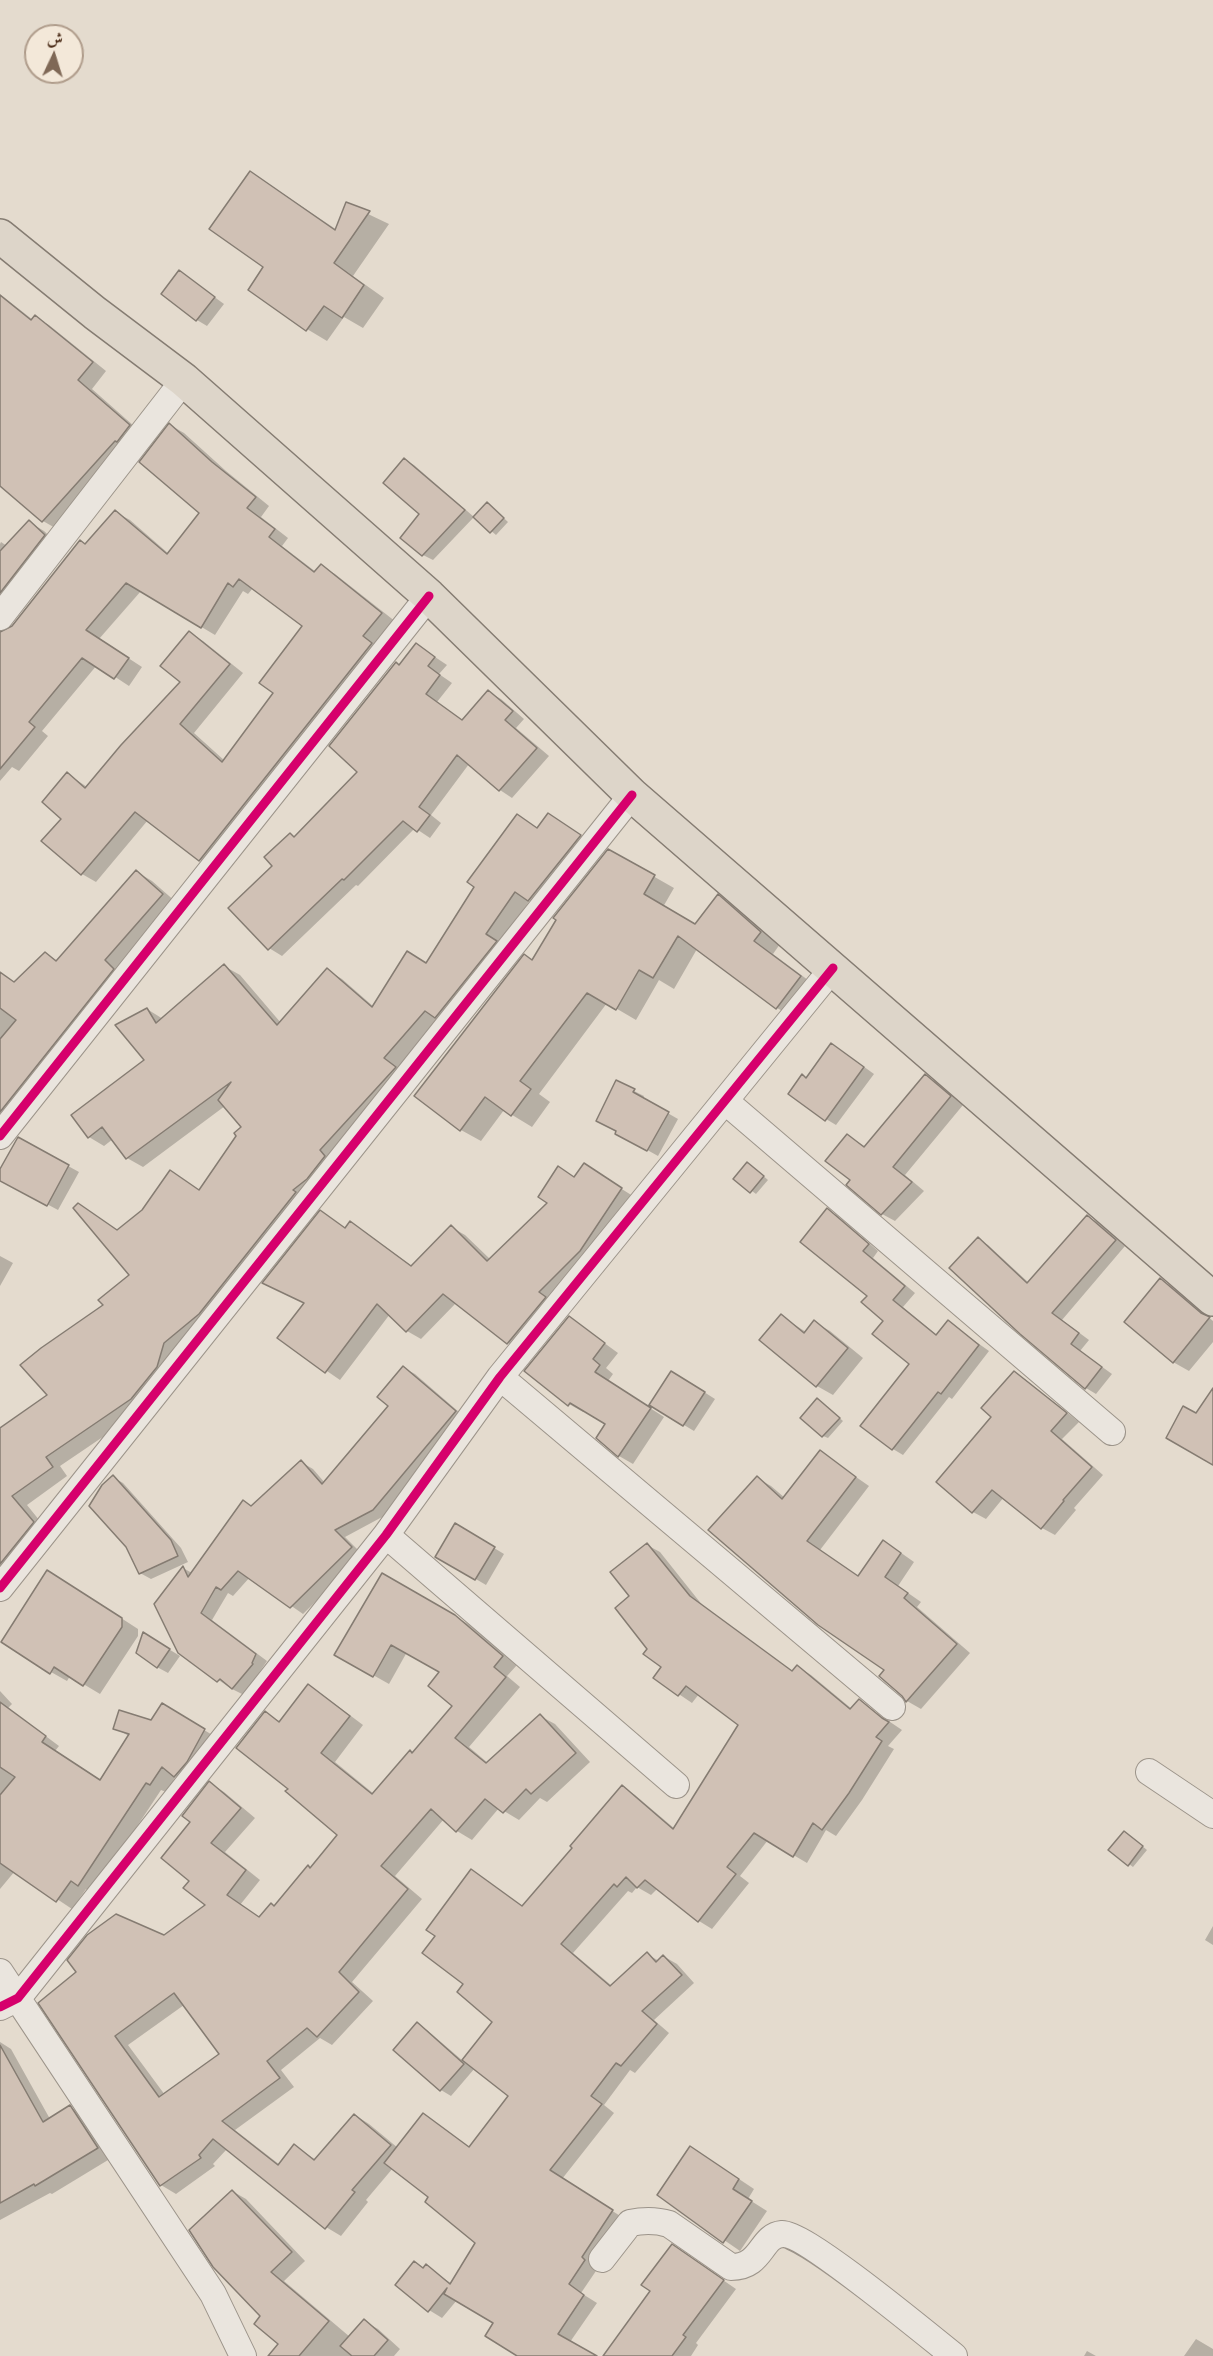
<!DOCTYPE html>
<meta charset="utf-8">
<style>
body{margin:0}
#map{position:relative;width:1213px;height:2356px;overflow:hidden;background:#e4dbce;font-family:"Gentium Book Plus",Amiri,serif}
canvas{display:block}
.north{position:absolute;left:24px;top:24px;width:60px;height:60px;box-sizing:border-box;background:#f3e8d9;border:2px solid #af9c8b;border-radius:50%;rotate:4deg;font-size:16px;font-weight:700;line-height:24px;text-align:center;color:#492a16}
.north::after{content:'';display:block;margin:auto;width:21px;height:27px;background:#7f6856;clip-path:polygon(50% 0,100% 100%,50% 72%,0 100%)}
</style>
<div id="map">
<canvas width="1213" height="2356"></canvas>
<div class="north">ش</div>
</div>
<script>
const g = document.querySelector('canvas').getContext('2d');
g.lineJoin = 'round';
function fill(path, color) {
  g.fillStyle = color;
  g.fill(path, 'evenodd');
}
function stroke(path, color, width, dash) {
  g.strokeStyle = color;
  g.lineWidth = width;
  g.lineCap = dash ? 'butt' : 'round';
  g.setLineDash(dash || []);
  g.stroke(path);
}
fill(new Path2D(`
 M251,172L337,230L347,204L389,224L353,276L384,298L363,328L344,317L327,341L307,329L265,267Z
 M180,272L224,304L207,326L197,320Z
 M0,294L33,320L35,317L49,325L106,371L92,389L143,434L57,529L43,521L12,494L0,467Z
 M170,425L184,433L226,471L269,506L261,517L288,538L282,546L316,572L321,566L335,574L396,622L214,868L200,860L148,820L96,882L82,874L63,818L68,774L87,787L182,682L189,633L203,641L243,673L194,733L225,761L275,693L304,626L253,588L248,594L243,591L215,635L141,591L99,639L142,667L129,686L97,665L42,731L48,736L19,771L12,767L0,781V631V633L7,632L115,512L130,520L169,554L201,513Z
 M405,460L414,465L474,517L433,560L423,555L421,514Z
 M492,507L508,522L496,535L475,517Z
 M29,522L44,531L58,544L0,621V544L1,542L7,546Z
 M417,645L447,665L439,674L452,683L437,702L463,721L488,692L501,699L524,719L516,728L549,756L512,798L500,790L469,764L431,815L441,823L430,838L415,828L358,886L356,885L282,956L269,948L274,866L295,838L359,772L400,667Z
 M549,814L595,845L544,908L530,900L500,944L441,1019L398,1067L410,1077L147,1407L60,1466L67,1476L27,1505L48,1531L0,1585V1430L49,1395L105,1306L131,1275L78,1204L119,1231L200,1191L243,1127L225,1106L143,1167L127,1158L113,1139L104,1146L89,1137L73,1115L147,1061V1009L163,1019L224,966L240,975L281,1023L327,970L342,979L374,1007L427,964Z
 M609,851L674,888L663,907L696,926L718,896L738,908L780,944L773,954L820,989L797,1019L777,1008L697,949L674,989L659,980L636,1020L607,1003L539,1094L550,1102L532,1127L504,1110L481,1141L461,1130L416,1096L534,961Z
 M137,872L152,881L177,903L0,1134V973L15,983L46,954L58,961Z
 M842,1051L874,1074L836,1125L826,1119L807,1079Z
 M925,1076L938,1083L963,1105L905,1175L924,1191L895,1221L882,1214L848,1136L866,1147Z
 M616,1082L644,1096L643,1099L678,1119L658,1156L617,1133Z
 M19,1139L79,1172L58,1210L0,1179V1173Z
 M752,1166L768,1180L756,1194L735,1178Z
 M598,1174L636,1198L522,1352L508,1343L456,1303L421,1339L407,1331L390,1314L340,1380L279,1338L305,1303L321,1212L346,1229L351,1223L365,1232L412,1266L451,1227L465,1235L491,1260L575,1178Z
 M828,1210L838,1216L878,1251L873,1258L915,1293L903,1307L937,1335L948,1322L989,1351L952,1399L949,1397L903,1455L893,1449L911,1364L869,1296Z
 M1087,1217L1098,1222L1125,1246L1062,1320L1089,1340L1080,1351L1112,1374L1096,1394L1086,1388L1021,1332L978,1239L988,1245L1029,1283Z
 M0,1256L13,1263L0,1286Z
 M1161,1280L1176,1289L1213,1321V1342L1189,1371L1173,1362Z
 M781,1316L806,1332L814,1322L830,1331L863,1358L833,1395L817,1386Z
 M570,1318L618,1353L606,1368L613,1374L608,1381L664,1417L633,1464L619,1456L598,1438L608,1424L585,1410L583,1412L569,1404L526,1371Z
 M404,1368L415,1374L467,1419L384,1516L345,1537L363,1555L303,1614L250,1577L233,1596L228,1593L212,1620L267,1661L244,1695L230,1688L179,1652L183,1568L192,1573L252,1507L301,1462L313,1469L325,1483L390,1406Z
 M1014,1373L1026,1380L1079,1422L1062,1439L1103,1475L1074,1508L1076,1510L1055,1535L1042,1528L1004,1497L986,1519L973,1512L938,1482L993,1417Z
 M682,1378L715,1399L694,1431L651,1405Z
 M822,1403L843,1421L828,1438L823,1436Z
 M820,1452L869,1486L820,1550L859,1577L897,1550L914,1562L898,1586L921,1602L917,1607L970,1653L921,1709L907,1701L757,1478L771,1486L785,1498Z
 M113,1477L123,1483L181,1548L188,1562L151,1579L140,1573Z
 M456,1525L504,1554L486,1585L437,1556Z
 M647,1545L660,1552L703,1606L793,1672L798,1667L811,1675L852,1709L859,1701L902,1730L888,1746L894,1749L862,1800L836,1836L826,1830L807,1863L768,1840L740,1876L749,1883L712,1929L699,1921L658,1888L651,1895L637,1887L632,1893L628,1891L573,1953L612,1986L647,1954L659,1961L663,1956L677,1964L694,1983L654,2020L669,2033L635,2073L630,2070L604,2105L614,2113L562,2179L625,2219L598,2268L581,2293L597,2303L570,2342L594,2356H520L495,2323L457,2300L442,2318L429,2310L414,2263L424,2269L426,2266L452,2284L477,2243L431,2197L393,2168L366,2200L368,2202L341,2236L326,2227L227,2149L213,2164L215,2166L176,2194L161,2185L40,2003L164,1937L208,1905L191,1880L192,1822L210,1783L224,1792L255,1818L225,1852L260,1880L240,1905L260,1918L274,1907L311,1869L339,1835L290,1788L265,1713L281,1722L309,1686L323,1695L363,1725L335,1762L374,1794L413,1754L454,1706L442,1672L407,1652L389,1684L336,1654L383,1575L470,1625L517,1665L507,1676L520,1687L469,1747L488,1763L540,1716L555,1724L590,1762L547,1802L540,1798L519,1820L499,1808L472,1840L457,1831L444,1819L395,1876L422,1899L352,1982L373,2001L332,2045L320,2038L281,2070L294,2087L235,2130L280,2165L295,2146L316,2160L355,2115L369,2124L398,2148L424,2115L470,2148L510,2096L475,2068L451,2096L441,2090L417,2024L427,2030L463,2061L494,2022L466,1984L437,1936L472,1871L524,1907L574,1848L622,1787L635,1795L675,1829L740,1725L699,1694L692,1703L655,1678L663,1667L649,1649L631,1596ZM184,2005L221,2055L165,2095L128,2045Z
 M64,1581L138,1629V1636L100,1694L70,1676L67,1681L51,1672Z
 M154,1640L180,1656L168,1673L157,1667Z
 M0,1691L12,1704L8,1708L59,1746L55,1751L101,1781L129,1736L114,1728L151,1722L176,1713L219,1739L190,1784L176,1776L166,1792L161,1790L93,1893L86,1889L72,1909L15,1871L0,1889Z
 M1129,1835L1147,1850L1133,1867L1129,1864Z
 M1213,1926V1945L1205,1940Z
 M0,2042L11,2049L50,2119L70,2107L86,2116L113,2157L52,2194L50,2193L0,2220Z
 M706,2157L754,2189L748,2199L767,2211L740,2251L659,2195Z
 M232,2191L246,2199L305,2261L284,2281L350,2337L364,2321L378,2329L400,2349L394,2356H270L280,2344L262,2316Z
 M685,2254L736,2289L696,2343L698,2345L691,2356H605Z
 M1196,2339L1213,2349V2356H1184Z
 M1087,2351L1096,2356H1084Z`), '#0003');
const building = new Path2D(`
 M250,171L335,230L346,202L370,211L334,263L364,285L342,318L324,306L306,331L248,290L263,267L209,229Z
 M179,270L215,297L196,321L161,294Z
 M0,295L31,320L35,315L93,362L78,380L130,425L117,442L115,441L42,522L0,486Z
 M169,423L212,462L256,497L247,508L275,529L269,537L314,572L321,564L382,613L363,636L372,643L199,861L135,812L81,875L41,841L61,819L42,802L67,772L85,788L121,745L180,682L160,666L189,631L230,664L180,724L222,762L273,693L259,683L302,626L239,579L233,587L228,583L201,628L126,583L86,630L129,658L114,679L82,658L29,722L35,727L0,769V632L12,626L80,540L85,544L115,510L167,554L199,513L139,462Z
 M404,458L465,510L422,556L400,538L419,514L383,483Z
 M487,502L504,518L490,533L473,517Z
 M29,520L45,535L0,593V551Z
 M416,643L435,657L428,666L440,675L426,694L462,720L488,690L513,711L505,720L537,748L499,791L457,755L419,807L430,815L417,832L403,821L344,880L342,879L268,950L228,908L272,866L264,857L290,833L294,837L357,772L329,746L396,662L399,665Z
 M548,813L581,835L528,901L515,892L486,934L497,941L435,1018L425,1011L384,1058L396,1067L320,1150L325,1156L307,1179L293,1190L296,1192L199,1314L164,1343L157,1367L131,1399L46,1457L53,1467L12,1496L34,1522L0,1564V1428L47,1395L20,1365L41,1348L103,1305L98,1300L129,1275L73,1208L78,1203L117,1230L142,1210L170,1170L199,1190L236,1136L234,1133L241,1127L218,1100L231,1082L126,1159L102,1127L88,1138L71,1115L144,1060L115,1025L147,1008L156,1023L224,964L277,1025L327,968L372,1007L407,951L426,963L474,887L467,882L517,814L537,828Z
 M608,849L655,875L644,894L695,924L718,894L761,932L754,941L801,976L776,1009L678,936L653,978L639,970L616,1010L587,993L520,1081L531,1089L511,1116L485,1097L460,1131L414,1096L524,954L532,960L556,920L553,918Z
 M136,870L163,894L105,960L114,969L0,1112V1039L16,1020L0,1008V972L14,982L45,952L56,961Z
 M831,1043L864,1067L825,1121L788,1094L802,1074L806,1078Z
 M925,1074L951,1096L893,1167L912,1182L881,1215L846,1185L850,1180L825,1161L847,1134L864,1147Z
 M616,1080L635,1089L633,1092L669,1112L647,1151L615,1134L616,1131L596,1121Z
 M18,1137L69,1165L47,1206L0,1181V1169Z
 M747,1162L764,1176L750,1193L733,1179Z
 M584,1163L622,1188L580,1251L539,1292L546,1297L507,1344L443,1294L406,1332L377,1304L325,1373L277,1338L304,1303L262,1283L320,1210L345,1228L350,1221L411,1266L451,1225L487,1261L547,1203L538,1197L558,1166L574,1177Z
 M827,1208L869,1244L863,1251L905,1286L893,1300L936,1335L948,1320L979,1345L941,1394L938,1392L892,1450L860,1426L909,1364L872,1334L883,1321L861,1302L867,1296L800,1242Z
 M1087,1215L1116,1240L1052,1313L1079,1333L1071,1344L1102,1367L1085,1389L1020,1334L949,1268L978,1237L1027,1283Z
 M1160,1278L1201,1313L1210,1317L1173,1363L1124,1322Z
 M781,1314L804,1333L814,1320L848,1348L816,1387L759,1340Z
 M569,1316L605,1343L593,1359L600,1365L595,1372L651,1408L618,1457L596,1438L605,1424L570,1403L568,1406L524,1371Z
 M403,1366L456,1411L373,1510L335,1530L352,1547L290,1608L238,1571L221,1590L216,1587L201,1613L256,1654L252,1663L253,1664L232,1689L220,1679L217,1682L178,1653L154,1604L183,1566L188,1577L243,1500L251,1506L301,1460L322,1484L388,1406L377,1397Z
 M671,1371L705,1392L683,1426L649,1405Z
 M1014,1371L1067,1413L1051,1431L1092,1467L1063,1500L1064,1501L1041,1529L992,1490L972,1513L936,1482L991,1417L981,1408Z
 M1213,1388V1465L1166,1438L1183,1406L1196,1413Z
 M817,1398L840,1418L822,1437L800,1418Z
 M820,1450L856,1477L807,1541L858,1576L883,1540L901,1553L885,1577L908,1593L904,1598L957,1644L906,1702L902,1696L879,1676L884,1670L818,1625L708,1530L757,1476L782,1499Z
 M113,1475L171,1540L178,1556L139,1574L126,1547L89,1506L102,1485Z
 M455,1523L495,1547L475,1580L435,1557Z
 M647,1543L690,1596L792,1671L797,1665L850,1709L859,1699L882,1718L889,1722L876,1737L882,1741L849,1793L822,1830L813,1823L793,1857L754,1833L727,1867L736,1874L698,1922L645,1880L637,1888L626,1877L617,1887L614,1884L561,1944L610,1986L647,1952L656,1962L663,1955L682,1975L642,2011L657,2024L621,2066L616,2063L591,2096L602,2104L550,2170L613,2210L582,2257L585,2260L569,2284L584,2295L558,2334L597,2356H517L485,2336L493,2323L444,2294L447,2288L428,2312L395,2285L414,2261L423,2268L426,2264L450,2284L475,2243L425,2202L428,2197L384,2163L423,2113L469,2147L508,2096L462,2060L492,2022L457,1992L463,1984L422,1953L435,1936L426,1930L471,1869L522,1906L572,1848L570,1846L622,1785L673,1829L738,1725L686,1686L678,1696L653,1678L661,1667L643,1654L647,1649L615,1608L629,1596L610,1572Z
 M47,1570L122,1618V1627L83,1686L54,1667L50,1674L1,1642Z
 M382,1573L455,1615L503,1656L494,1667L506,1677L455,1738L486,1763L540,1714L576,1753L531,1794L526,1789L503,1813L485,1799L456,1832L431,1809L381,1866L408,1889L339,1972L359,1992L317,2037L307,2028L267,2061L280,2078L222,2121L278,2165L294,2144L314,2160L354,2114L391,2145L352,2190L355,2192L325,2229L213,2139L199,2155L201,2158L160,2186L38,2003L76,1972L67,1960L87,1935L116,1914L164,1935L205,1905L183,1888L189,1881L161,1858L190,1822L182,1816L209,1781L241,1808L211,1843L246,1870L227,1895L259,1917L271,1903L274,1906L308,1865L310,1868L337,1835L285,1791L288,1789L236,1748L265,1711L279,1722L308,1684L350,1716L321,1753L372,1794L410,1750L412,1753L452,1706L428,1686L439,1672L391,1645L373,1677L334,1655ZM174,1993L219,2054L159,2097L115,2036Z
 M143,1632L170,1649L157,1668L136,1653Z
 M0,1702L46,1736L42,1742L100,1780L129,1734L113,1729L119,1710L151,1720L162,1703L205,1729L187,1762L174,1777L162,1767L150,1785L146,1783L78,1886L71,1881L56,1902L0,1863V1795L15,1777L0,1767Z
 M1124,1831L1143,1846L1128,1866L1108,1850Z
 M417,2022L464,2064L440,2091L393,2050Z
 M0,2045L43,2122L70,2105L98,2148L35,2186L34,2184L0,2203Z
 M690,2146L739,2179L733,2189L752,2201L723,2243L657,2195Z
 M232,2190L292,2252L271,2272L329,2321L299,2356H268L278,2344L254,2324L260,2316L213,2267L189,2230Z
 M672,2244L724,2280L683,2335L686,2337L672,2356H603L650,2291L641,2285Z
 M364,2319L388,2340L374,2356H352L340,2346Z`);
fill(building, '#d0c1b5');
stroke(building, '#857c72', 1.5);
const minor = new Path2D(`
 M0,617L184,380
 M725,1101L1112,1432
 M0,1136L429,596
 M500,1377L892,1707
 M386,1535L676,1785
 M0,1588L632,795
 M1149,1772L1213,1815
 M0,1972L213,2294L243,2356
 M0,2007L18,1998L386,1535L500,1377L833,968
 M602,2259L630,2223C644,2220 656,2220 669,2224L731,2267C763,2267 760,2236 782,2234C804,2232 930,2337 954,2356`);
const major = new Path2D(`
 M0,236L95,313L184,380L429,596L632,795L1213,1299`);
stroke(minor, '#9c948a', 28);
stroke(major, '#857c72', 36);
stroke(minor, '#eae5de', 26);
stroke(major, '#ddd5c9', 33);
stroke(new Path2D(`
 M0,1136L429,596
 M0,1588L632,795
 M0,2007L18,1998L386,1535L500,1377L833,968`), '#d6006c', 9);
</script>
